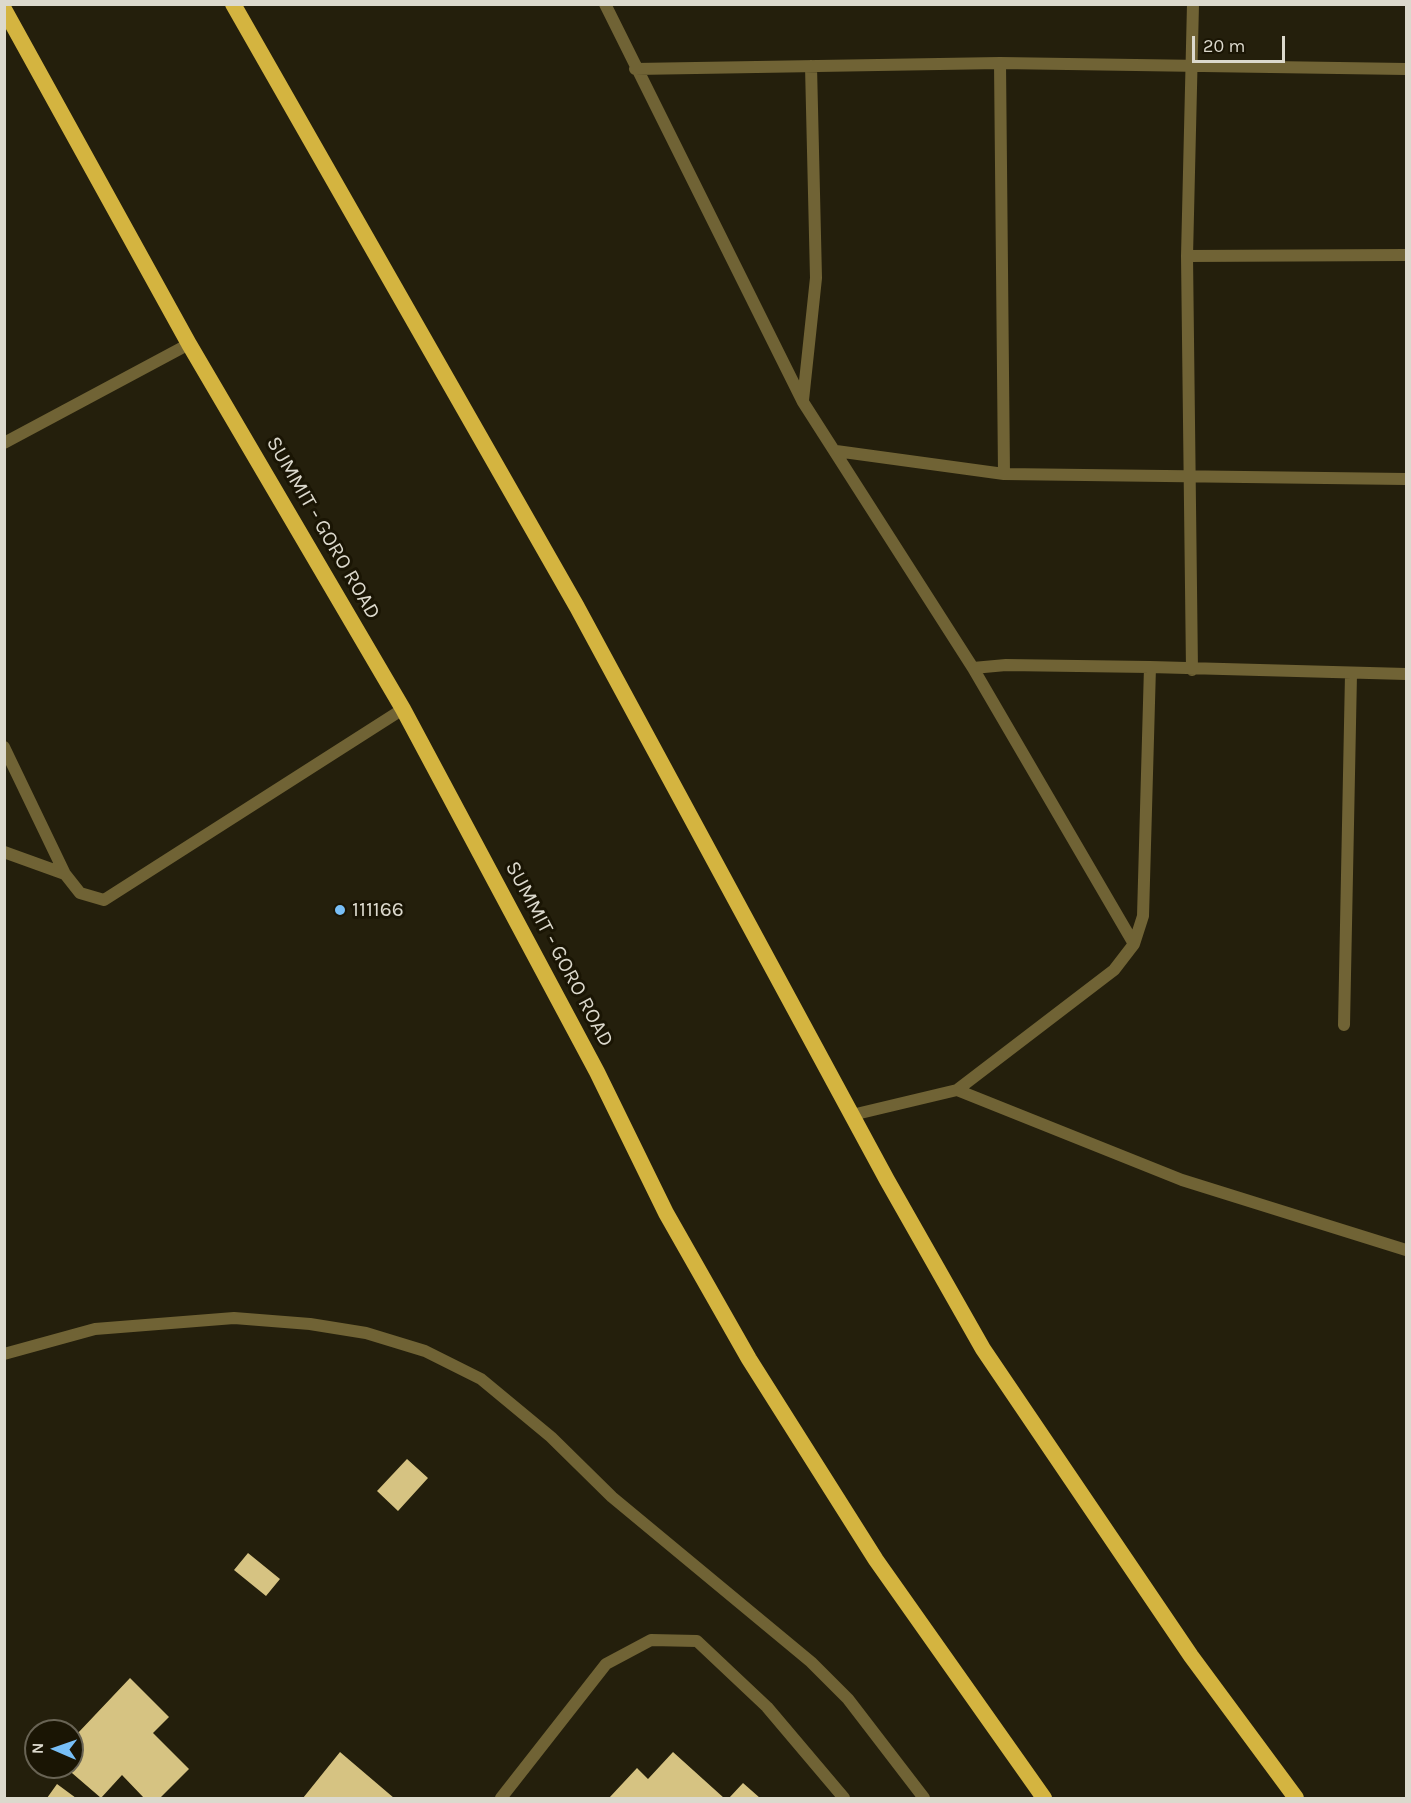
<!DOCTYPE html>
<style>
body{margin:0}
#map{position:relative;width:1411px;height:1803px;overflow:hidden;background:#241f0c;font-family:Karla,sans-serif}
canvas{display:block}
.frame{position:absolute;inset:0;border:6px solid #dcd9cd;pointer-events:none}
.north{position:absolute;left:24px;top:1719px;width:60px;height:60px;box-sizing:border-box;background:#1a1504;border:2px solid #686354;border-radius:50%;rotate:272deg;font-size:16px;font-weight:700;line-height:24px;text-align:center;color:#dcd9cd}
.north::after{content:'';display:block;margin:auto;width:21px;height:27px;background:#78bff7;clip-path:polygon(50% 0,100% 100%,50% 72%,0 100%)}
.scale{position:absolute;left:1192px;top:36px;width:93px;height:27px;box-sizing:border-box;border:3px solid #dcd9cd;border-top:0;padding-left:8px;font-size:18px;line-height:21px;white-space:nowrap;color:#dcd9cd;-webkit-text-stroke:4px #1a1504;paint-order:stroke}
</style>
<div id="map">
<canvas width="1411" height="1803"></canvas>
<div class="frame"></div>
<div class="north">N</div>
<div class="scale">20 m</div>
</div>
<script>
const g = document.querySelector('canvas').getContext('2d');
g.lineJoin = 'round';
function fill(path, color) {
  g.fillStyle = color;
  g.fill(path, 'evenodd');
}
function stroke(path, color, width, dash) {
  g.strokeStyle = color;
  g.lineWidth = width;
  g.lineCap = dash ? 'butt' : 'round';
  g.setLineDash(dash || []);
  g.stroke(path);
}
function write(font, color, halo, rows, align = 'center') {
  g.font = font + ' Karla,sans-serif';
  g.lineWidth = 6;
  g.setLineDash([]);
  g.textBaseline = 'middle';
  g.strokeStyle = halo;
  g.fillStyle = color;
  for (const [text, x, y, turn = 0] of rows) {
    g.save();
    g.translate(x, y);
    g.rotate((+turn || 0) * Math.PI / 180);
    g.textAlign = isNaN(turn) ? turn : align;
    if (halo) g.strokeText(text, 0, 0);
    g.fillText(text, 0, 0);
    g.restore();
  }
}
fill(new Path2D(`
 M407,1459L428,1478L398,1511L377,1491Z
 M248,1553L280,1579L266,1596L234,1570Z
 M130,1678L169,1717L153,1733L189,1769L160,1798H144L122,1775L101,1798L65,1767H72V1747L80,1738L77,1734Z
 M340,1752L394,1798H303Z
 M673,1752L724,1798H609L637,1768L648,1779Z
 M743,1783L760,1798H729Z
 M57,1784L76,1798H47Z`), '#d6c382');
stroke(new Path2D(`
 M605,4L803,402L973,668L1006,665L1150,667L1143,916L1134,944L1114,970L957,1090L852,1115
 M1000,63L1004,474
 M635,69L1000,63L1406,69
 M1187,256L1406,255
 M803,400L816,278L811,66
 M4,443L189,344
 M836,451L1004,474L1406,479
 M1150,667L1406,674
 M973,668L1134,944
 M1192,670L1187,256L1193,4
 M4,747L65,874L80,893L104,900L403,709
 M4,852L65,874
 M1344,1025L1351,674
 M957,1090L1182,1180L1406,1250
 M4,1354L95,1329L234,1318L310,1324L366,1333L425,1351L481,1379L551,1437L612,1497L811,1662L848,1699L924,1798
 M501,1798L606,1664L651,1640L697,1641L767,1707L844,1798`), '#706335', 12);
stroke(new Path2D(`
 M233,4L577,607L887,1180L983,1349L1191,1656L1296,1798
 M4,9L189,344L403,709L597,1072L666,1213L749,1359L876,1560L1044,1798`), '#d4b440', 16);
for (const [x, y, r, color] of [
 [340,910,6,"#78bff7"]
]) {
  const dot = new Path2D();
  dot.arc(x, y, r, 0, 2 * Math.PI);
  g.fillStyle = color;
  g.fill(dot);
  stroke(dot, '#1a1504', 2);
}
write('21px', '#dcd9cd', '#1a1504', [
 ["SUMMIT - GORO ROAD",323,528,60],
 ["SUMMIT - GORO ROAD",559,954,62]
]);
write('21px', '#dcd9cd', '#1a1504', [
 ["111166",352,910]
], 'left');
</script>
